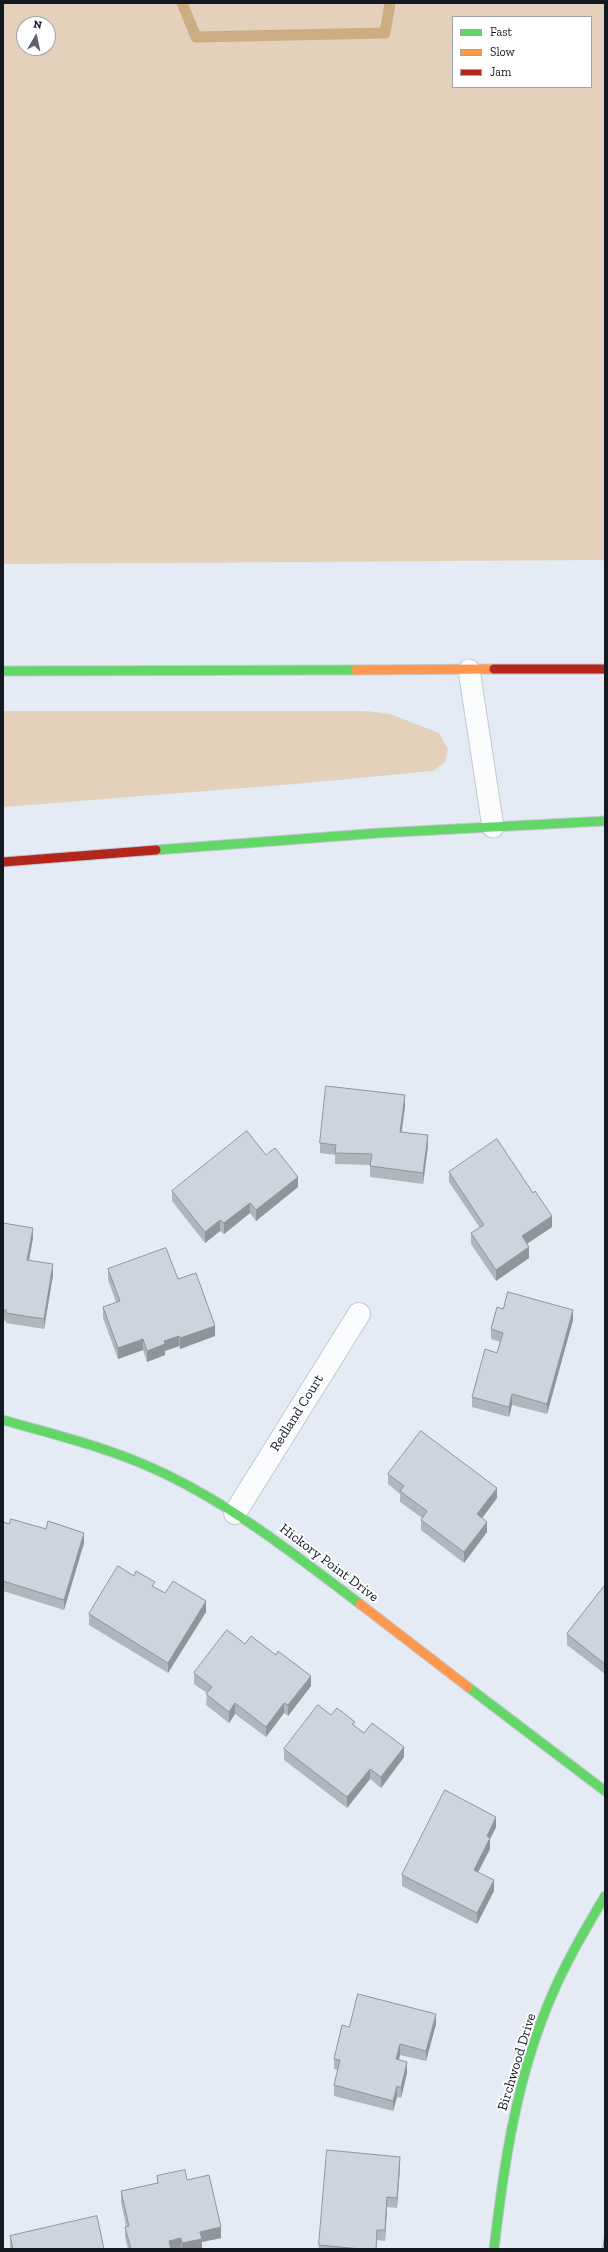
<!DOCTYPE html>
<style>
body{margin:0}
#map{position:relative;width:608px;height:2252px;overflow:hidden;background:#e4ebf5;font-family:"Zilla Slab",serif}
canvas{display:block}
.frame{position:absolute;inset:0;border:4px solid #141921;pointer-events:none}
.legend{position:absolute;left:452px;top:16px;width:140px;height:72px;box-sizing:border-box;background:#fff;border:1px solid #a1a3a6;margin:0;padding:5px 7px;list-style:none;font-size:12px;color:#141921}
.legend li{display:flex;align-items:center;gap:8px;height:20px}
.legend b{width:20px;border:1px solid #a1a3a6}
.north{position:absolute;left:16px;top:16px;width:40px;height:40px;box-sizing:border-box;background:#fff;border:1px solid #a1a3a6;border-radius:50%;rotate:9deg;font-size:11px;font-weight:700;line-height:16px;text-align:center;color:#141921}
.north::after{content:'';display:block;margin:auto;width:14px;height:18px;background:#5d626b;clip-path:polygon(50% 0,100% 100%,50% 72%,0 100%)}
</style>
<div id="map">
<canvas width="608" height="2252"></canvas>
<div class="frame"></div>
<ul class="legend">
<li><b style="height:5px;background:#63d668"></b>Fast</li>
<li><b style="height:5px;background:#ff974d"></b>Slow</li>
<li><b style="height:5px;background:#b3261e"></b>Jam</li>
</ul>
<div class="north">N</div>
</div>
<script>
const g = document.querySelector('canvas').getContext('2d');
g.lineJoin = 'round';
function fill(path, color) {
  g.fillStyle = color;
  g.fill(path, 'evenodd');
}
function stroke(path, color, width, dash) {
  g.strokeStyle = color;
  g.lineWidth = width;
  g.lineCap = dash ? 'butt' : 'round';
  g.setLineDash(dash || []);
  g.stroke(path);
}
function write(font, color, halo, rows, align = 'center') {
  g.font = font + ' "Zilla Slab",serif';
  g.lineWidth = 4;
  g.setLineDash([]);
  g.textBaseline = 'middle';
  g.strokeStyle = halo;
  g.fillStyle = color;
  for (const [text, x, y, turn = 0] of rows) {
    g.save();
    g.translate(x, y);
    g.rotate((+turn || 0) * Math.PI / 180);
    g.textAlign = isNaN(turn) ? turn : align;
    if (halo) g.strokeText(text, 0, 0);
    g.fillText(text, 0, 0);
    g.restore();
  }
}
fill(new Path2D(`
 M3,3H605V560L3,564ZM453,17H591V87H453ZM24,24H48V48H24Z
 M3,711H366L390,714L439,733L448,749L445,762L433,771L295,784L3,807Z`), '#e3d1bb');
stroke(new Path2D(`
 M182,3L196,37L385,33L390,3`), '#ccad82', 11);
const lane = new Path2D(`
 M469,670L493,827`);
const street = new Path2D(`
 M235,1513L359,1314`);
const fast = new Path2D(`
 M3,671L356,670
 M156,850L379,833L605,821
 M3,1420C52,1434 103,1446 150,1467C227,1501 293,1553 360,1604
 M468,1687L605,1791
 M494,2249C504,2163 517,2075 552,1995C567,1960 586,1928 605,1896`);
const slow = new Path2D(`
 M356,670L494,669
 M360,1604L468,1687`);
const jam = new Path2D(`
 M494,669H605
 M3,862L156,850`);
stroke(lane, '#c3c9d1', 23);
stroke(street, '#c3c9d1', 24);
stroke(fast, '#c3c9d1', 11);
stroke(slow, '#c3c9d1', 11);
stroke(jam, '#c3c9d1', 11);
stroke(lane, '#fbfcfe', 21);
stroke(street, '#fbfcfe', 22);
stroke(fast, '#63d668', 9);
stroke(slow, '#ff974d', 9);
stroke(jam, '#b3261e', 9);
fill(new Path2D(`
 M405,1106L402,1132L428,1146L423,1184L370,1177V1165L335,1164V1155L320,1153V1143Z
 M266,1155L298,1187L256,1221L250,1213L224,1234L220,1231L205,1243L172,1201V1191Z
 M449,1172L552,1227L527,1244L529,1258L496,1281L471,1244V1233L480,1228L449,1182Z
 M3,1223L33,1238L29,1260L53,1275L44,1329L6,1323V1321L3,1320Z
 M108,1269L178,1279L215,1336L180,1349L179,1346L165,1351V1355L147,1362L143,1350L118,1359L103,1318V1307L116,1302L108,1280Z
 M503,1309L573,1320L547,1414L512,1405L509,1417L472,1407V1397L497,1353L500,1342L491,1339V1329Z
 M388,1474L497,1498L482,1518L487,1532L464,1563L421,1530V1520L422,1518L400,1502V1494L388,1484Z
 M3,1522L84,1543L64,1610L3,1591Z
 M134,1576L165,1593L206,1612L168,1673L89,1625V1614Z
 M605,1585V1674L567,1645V1634Z
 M245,1644L311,1686L288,1716L284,1713L266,1737L235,1714L229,1723L206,1705L207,1693L194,1684V1673Z
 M331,1715L355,1726L364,1733L404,1757L381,1788L370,1779L347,1808L284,1760V1749Z
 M496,1827L490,1839V1849L478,1872L494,1891L477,1924L402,1886V1875Z
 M436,2024L426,2061L400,2055L399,2060L407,2073L401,2098L397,2097L393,2111L334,2096V2085L338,2070L334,2069V2059L349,2027Z
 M400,2167L397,2208L387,2207L385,2241L377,2240L376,2249H319V2245Z
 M157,2176L187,2180L221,2238L202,2242V2249H128L125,2237V2227L126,2226L121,2202V2191L157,2183Z
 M10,2236L104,2249H10Z`), '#b1b6be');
fill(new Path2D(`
 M405,1095V1106L400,1142V1132Z
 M428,1135V1146L423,1184V1173Z
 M298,1177V1187L256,1221V1210Z
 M250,1203V1213L224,1234V1223Z
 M552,1216V1227L522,1247V1236Z
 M220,1220V1231L205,1243V1232Z
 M33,1228V1238L27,1271V1260Z
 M529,1247V1258L496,1281V1270Z
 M53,1264V1275L44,1329V1319Z
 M573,1310V1320L547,1414V1404Z
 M215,1326V1336L180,1349V1338Z
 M179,1336V1346L165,1351V1355L147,1362V1351L164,1341Z
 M143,1339V1350L118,1359V1348Z
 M512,1394V1405L509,1417V1407Z
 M497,1488V1498L477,1525V1514Z
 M487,1522V1532L464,1563V1552Z
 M84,1533V1543L64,1610V1600Z
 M206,1601V1612L168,1673V1663Z
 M311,1676V1686L288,1716V1705Z
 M235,1703V1714L229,1723V1712Z
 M284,1703V1713L266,1737V1727Z
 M404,1747V1757L381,1788V1777Z
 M370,1769V1779L347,1808V1797Z
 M496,1817V1827L490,1839V1849L474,1880V1870L487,1836Z
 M494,1880V1891L477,1924V1913Z
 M436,2014V2024L426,2061V2051Z
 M400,2044V2055L396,2070V2059Z
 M407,2062V2073L401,2098V2088Z
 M397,2086V2097L393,2111V2101Z
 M400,2157V2167L397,2208V2198Z
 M387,2197V2207L385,2241V2230Z
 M221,2227V2238L202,2242V2249H182V2243L200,2232Z
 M181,2238V2249H169V2241Z`), '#90949b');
const building = new Path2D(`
 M326,1086L405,1095L400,1132L428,1135L423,1173L370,1166L372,1154L335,1153L336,1145L320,1143Z
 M247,1131L266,1155L275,1148L298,1177L256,1210L250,1203L224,1223L220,1220L205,1232L172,1191Z
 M497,1139L533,1193L535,1191L552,1216L522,1236L529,1247L496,1270L471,1233L484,1225L449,1172Z
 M3,1223L33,1228L27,1260L53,1264L44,1319L6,1313V1310H3Z
 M166,1248L178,1279L196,1273L215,1326L180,1338L179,1336L164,1341L165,1344L147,1351L143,1339L118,1348L103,1307L120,1301L108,1269Z
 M508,1292L573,1310L547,1404L512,1394L509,1407L472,1397L485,1349L497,1353L503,1333L491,1329L497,1307L503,1309Z
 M421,1431L497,1488L477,1514L487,1522L464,1552L421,1520L427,1511L400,1491L404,1486L388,1474Z
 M11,1519L46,1529L48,1521L84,1533L64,1600L3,1581V1522L9,1524Z
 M118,1566L134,1576L136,1571L155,1582L152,1586L165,1593L173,1581L206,1601L168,1663L89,1614Z
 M605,1585V1664L567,1634Z
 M227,1630L245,1644L251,1636L276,1655L278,1651L311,1676L288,1705L284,1703L266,1727L235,1703L229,1712L206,1694L212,1687L194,1673Z
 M318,1705L331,1715L337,1708L355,1722L352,1724L364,1733L372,1723L404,1747L381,1777L370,1769L347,1797L284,1749Z
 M445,1790L496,1817L487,1836L490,1838L474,1870L494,1880L477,1913L402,1875Z
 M358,1994L436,2014L426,2051L400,2044L396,2059L407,2062L401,2088L397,2086L393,2101L334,2085L340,2060L334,2059L342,2025L349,2027Z
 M327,2150L400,2157L397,2198L387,2197L385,2230H377L376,2249H361L319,2245Z
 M185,2170L187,2180L209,2175L221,2227L200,2232L202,2239L182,2243L181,2238L169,2241L171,2249H131L125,2227L129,2226L121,2191L158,2183L157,2176Z
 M97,2216L104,2249H13L10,2236Z
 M605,2235V2249H603Z`);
fill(building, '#ced4dd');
stroke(building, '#90949b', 1);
write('14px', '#141921', '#fff', [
 ["Redland Court",297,1413,-58],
 ["Hickory Point Drive",329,1563,37],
 ["Birchwood Drive",517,2062,-73]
]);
</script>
